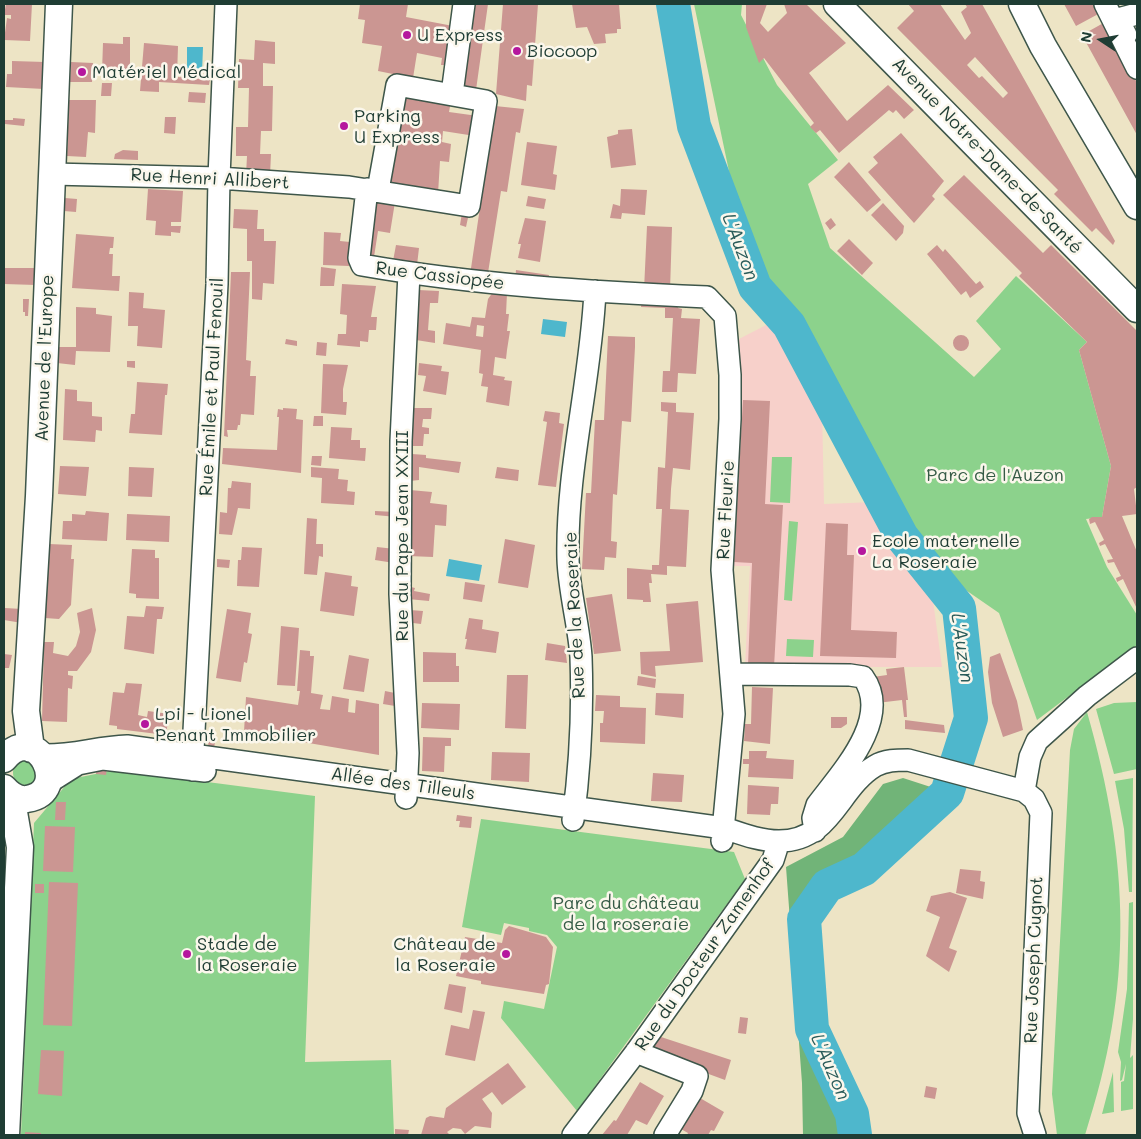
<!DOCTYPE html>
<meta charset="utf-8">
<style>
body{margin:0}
#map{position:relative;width:1141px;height:1139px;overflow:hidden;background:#ede4c5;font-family:Mali,sans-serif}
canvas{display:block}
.frame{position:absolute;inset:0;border:5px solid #1f3d34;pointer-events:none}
.north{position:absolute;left:1076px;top:15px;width:50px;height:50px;-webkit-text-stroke:4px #fbf7ec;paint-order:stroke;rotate:281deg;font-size:14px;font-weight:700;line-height:20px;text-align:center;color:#1f3d34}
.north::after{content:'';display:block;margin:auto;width:18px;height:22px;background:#1f3d34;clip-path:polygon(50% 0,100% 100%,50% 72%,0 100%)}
</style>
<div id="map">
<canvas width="1141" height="1139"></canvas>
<div class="frame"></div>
<div class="north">N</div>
</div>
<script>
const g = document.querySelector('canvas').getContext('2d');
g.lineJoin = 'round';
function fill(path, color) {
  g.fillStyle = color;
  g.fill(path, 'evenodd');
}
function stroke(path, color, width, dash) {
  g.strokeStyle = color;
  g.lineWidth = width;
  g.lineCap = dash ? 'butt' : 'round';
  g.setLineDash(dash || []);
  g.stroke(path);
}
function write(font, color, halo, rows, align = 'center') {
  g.font = font + ' Mali,sans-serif';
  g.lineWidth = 5;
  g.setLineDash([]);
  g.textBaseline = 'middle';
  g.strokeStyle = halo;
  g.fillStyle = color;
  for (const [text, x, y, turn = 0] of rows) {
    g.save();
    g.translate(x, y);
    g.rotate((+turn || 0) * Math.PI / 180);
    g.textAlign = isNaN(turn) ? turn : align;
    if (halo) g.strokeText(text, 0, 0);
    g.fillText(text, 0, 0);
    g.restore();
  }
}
fill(new Path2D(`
 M770,323L822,408L824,504L874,502L932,593L942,667H745L750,566H732L739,399V339Z`), '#f7d0ca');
fill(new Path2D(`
 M694,4H742L741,15L777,85L838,160L808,184L830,248L974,377L1001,349L976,321L1016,276L1087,342L1079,350L1111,466L1102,517L1086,519L1107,567L1137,615V645L1037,720L999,613L957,584L887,501L825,363L744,243Z
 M772,457H792L790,503L770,502Z
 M789,521L798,522L792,601L784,600Z
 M787,639L814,640L813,657L786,656Z
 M1137,702V769L1114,774L1096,709L1114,703Z
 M1087,712C1130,862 1134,986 1085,1135H1057L1052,1094L1070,750L1074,729Z
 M13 773a12 12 0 1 1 24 0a12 12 0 1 1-24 0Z
 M115,770L315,796L305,1062L391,1060L394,1135H21L34,823L71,779Z
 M1133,778L1132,892H1129L1124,829L1115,781Z
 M481,819L734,852L745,879L577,1111L501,1018L504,1001L544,1009L557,947L547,935L529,931V928L504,923L501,935L462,927Z
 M1133,902V1019L1130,1058L1133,1055V1109L1121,1111V1082L1124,1081L1126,1064L1122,1080L1120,1081L1121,1062L1118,1052L1127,989L1129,903Z
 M1113,1072L1114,1112L1102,1114Z`), '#8cd28c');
fill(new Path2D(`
 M903,778L940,790L861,861L820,882L798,917L807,1034L846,1116L849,1135H803L802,1083L786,867L843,837L883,784Z`), '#71b478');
fill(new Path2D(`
 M187,47H203L202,73L187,72Z
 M543,319L567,322L565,337L541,334Z
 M449,559L482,565L479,581L446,576Z`), '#4eb7cc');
stroke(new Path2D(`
 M673,4L694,126L755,287L789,325L902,537L959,608L971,718L947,793L864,869L827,886L804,919L812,1029L852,1114L855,1135`), '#4eb7cc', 34);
fill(new Path2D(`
 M6,4H32L30,41L4,40L7,18L11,19V15H4Z
 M360,4H408L406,17L453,26L447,65H441L442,58L417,53L413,78L378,71L382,46L362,43L365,20L358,19Z
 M468,4H488L476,90L459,87Z
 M503,4H538L532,86L527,85L526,101L496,94Z
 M572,4H619L621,29H617V33L605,34L606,43L594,44L587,27L576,28Z
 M746,4H767L760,23L768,32L787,13L784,4H806L846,43L809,73L847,121L888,85L914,110L904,119L896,110L893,113L889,110L839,153L820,130L816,133L810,127L814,123L764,58L759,63L746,27Z
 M908,4H940L965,40L971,33L961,12L967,7L965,4H982L1115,241L1113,245L1096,228L1092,232L1054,194L1058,190L897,28L914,11ZM975,57L1008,93L1003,98L982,76L979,78L967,65Z
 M1064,4H1098L1102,12L1076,26Z
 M1107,21L1137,83V135L1082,35Z
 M123,37H130V72H102L103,43L123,44Z
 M255,40L275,42V64L263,63V86H273L272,131H261L260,154H271L270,176L246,175L247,156H236V127H248L249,88H238L239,59L254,60Z
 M144,43L178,46L177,77L210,79L209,85L159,82V92L140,91Z
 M12,61L45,62L44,89L6,87L7,74H12Z
 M71,62L93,63L92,82H70Z
 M102,83H112L111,96H101Z
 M404,91L451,101L449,112L478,116L475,136L443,131L442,142L451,144L449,162L440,161L438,194L387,186Z
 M189,92L206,93L205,103L188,102Z
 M69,100H96L95,133L88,132L86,157L67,156Z
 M495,106L524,109L520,133L516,132L507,192L501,191L487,279L470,275Z
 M165,117H176L175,134L164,133Z
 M13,118L25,119L24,126L5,124V120H13Z
 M632,129L636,165L611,168L607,137L618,134V130Z
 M901,133L944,181L932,196L935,199L914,223L868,172L878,163L873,157Z
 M527,142L557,146L553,174L557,175L555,190L521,185Z
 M123,150L138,151V160L114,159L115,154Z
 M849,162L881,200L867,212L834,177Z
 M964,175L1043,253L1051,245L1137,331V487L1134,489L1137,514L1122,516L1137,552V609L1123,579L1117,582L1116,578L1121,576L1114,562L1108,563L1107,560L1113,559L1105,544L1100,546L1099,543L1104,540L1095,522L1090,524L1089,519L1092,517H1102L1111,466L1079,350L1087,342L1019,276L1022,273L943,195Z
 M148,189L183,191L181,222H171V226H181L180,233L171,232V236L155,235L156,221L146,220Z
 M621,189L647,190L645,215L622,213L621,219L610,218L613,204L620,206Z
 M528,196L546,199L544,209L526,206Z
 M65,198L77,199L76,212L64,211Z
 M376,198L395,202L390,233L378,231L374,257L364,256Z
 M883,203L904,226L903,233L896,241L871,215Z
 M234,209L258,210L257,229H264V241H276L274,284L263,283L262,300L252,299V261H247V229L233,228Z
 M462,213H469L466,227L460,225Z
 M525,218L546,221L540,262L518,258L521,244H518Z
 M831,218L836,225L830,230L825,223Z
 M647,226L672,227L670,291L644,290Z
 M324,232L341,233L340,241L350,242L349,266L323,265Z
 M76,234L114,237L113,248H110L109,254H113L112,276H120L119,291L72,288Z
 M849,239L873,263L862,275L837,251Z
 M396,245L419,248L417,265L393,261Z
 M937,245L943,252L945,249L976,284L980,281L984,287L970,298L966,291L961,295L927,254Z
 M321,267L336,269L334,286H320Z
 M4,268H36V285L4,284Z
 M516,270L549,275L548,284L515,280Z
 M231,272H250L246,360L251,361L250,376H256L254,415L241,414L240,425H238L237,430H227L228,437L224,436Z
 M342,284L376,286L371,317H377L376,330H369L368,342L360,341V347L337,345L338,334H346L347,315L340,314Z
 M418,290L439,291L438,303H430L428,330L435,331V343L416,340Z
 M129,292L144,293L143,308L165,310L162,348L137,346L138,326H128Z
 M493,292L507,293L506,314H509L507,331H510L507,350L506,359L495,357L493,375L505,377L504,380L512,381L509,406L486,402L488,387L481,386L483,374L479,373L481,350L443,344L446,323L470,327L472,317L485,318L488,299ZM477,325L484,326L483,337L476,336Z
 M642,298L679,300L678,308L682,309L681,318L700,319L696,374L678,373L677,392H662L663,371H670L673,318H665V308L641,307Z
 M23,299H29L28,316H25V312H23Z
 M76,307L96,308V314L112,316L110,352L76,351L75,365L57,363L58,347H76Z
 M953 343a8 8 0 1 1 16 0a8 8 0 1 1-16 0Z
 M608,336L635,337V347L631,422L622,421L617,495L613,494L611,541L617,542L616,558L605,557L604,570L582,569L586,493H591L595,420H604Z
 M286,339L297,341V346L285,344Z
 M317,342L327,343L326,356L316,355Z
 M127,361H135V368L127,367Z
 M419,363L442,366L441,371L449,372L446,395L423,391L426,376L418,375Z
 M323,364L348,365L343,389V402H347L346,415L321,413Z
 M137,382L168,384L167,395H165L162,435L129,433L131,414H135Z
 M65,389L77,390V401L92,402V416L102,417V431L96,430L95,442L63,440Z
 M743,400L770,401L765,504L783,505L774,667L748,666L752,563L734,562Z
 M661,402L676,403V412L694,413L690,470L673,468L671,489L670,509L689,510L686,567L667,566V575L651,574L652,583H649L651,602H643V600L627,599V568L652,570V565H659L662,509H656L658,467L665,468L668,412L661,411Z
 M283,408L297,409L296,419L303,420L301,473L222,464L223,448L277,450L279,417H277L278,409L283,410Z
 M413,408H432L431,419H423L422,427L429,428V434H424L423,446H412Z
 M545,411L560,413L559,423L564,424L556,487L538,485L547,422L543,421Z
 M314,416H323V426H313Z
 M331,427L352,428L351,440H360V448H366L365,461L329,458Z
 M412,454L426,455V458L461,462L459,473L419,467V480L410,481Z
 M312,456H322L321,466L311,465Z
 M60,466L89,467L86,496L58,494Z
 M129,467L154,468L152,497L128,496Z
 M311,467L339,469L338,479L348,480L347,491L355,492L354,505L321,503L322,478L311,477Z
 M497,467L519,470L518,481L495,478Z
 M232,481L251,483L250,509L238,508L232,535L219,534L220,512L227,513L228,488H231Z
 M410,490L432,492L430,503L447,505L446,526L435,525L433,557L408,556Z
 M86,511L109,513L107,541L62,539L63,521H72V514L85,515Z
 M375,511L396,512L397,517L375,515Z
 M127,514L170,516L169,542L126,540Z
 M307,518L317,519L316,544H323V557L319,556L317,575L304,574Z
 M826,523L848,524L847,555H854L851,630L897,632L896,658L820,656Z
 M505,539L535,545L528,588L498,583Z
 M49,544L72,545L71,559H74L71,605L59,619L45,618Z
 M242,547L262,548L259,587L237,586L238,560H241Z
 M377,547L395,549L394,563L375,560Z
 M132,549L155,550V558H159V599L136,598V594L129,593Z
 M217,559L230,560L229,568L217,567Z
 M325,572L352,576L351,586L358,587L354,616L320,611Z
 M465,582L485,585L482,602L463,599Z
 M407,586L415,588L414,591L430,594L429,601L408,599Z
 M612,594L621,651L594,654L586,598Z
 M698,601L703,662L655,666L656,677L641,674L640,652L670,651L666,604Z
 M146,606L164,607L162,619H157L154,654L124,649L127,616L144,617Z
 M5,608L22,609V623L4,620Z
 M92,608L96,630L91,652L77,671H68V675L73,676L72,689L68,688L67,722L42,721L44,642H54L53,653L68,656L76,646L80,632L77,613Z
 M227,609L251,613L248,633L252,634L247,663L244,662L241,682L216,678Z
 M410,610L423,611L421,624L413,623V626L408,625Z
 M469,618L483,620L482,629L499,632L496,653L465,649L467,639H465Z
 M281,626L299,628L295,686L277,685Z
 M547,643L565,646L567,663L545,660Z
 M300,650L310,651V656H314L311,693L323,695L320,709L330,710L332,696L349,699L348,712L355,713L356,700L379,704V755L244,732L246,697L298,705L300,691H297Z
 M423,652L456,653V666H459V682H423Z
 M1000,653L1017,701L1023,730L1003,737L992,703L988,672L990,657Z
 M4,654L12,655L9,668H4Z
 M349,655L369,659L364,692L343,689Z
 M904,667L908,700H906L907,717H904L902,700L877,703L873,677L887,675L886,669Z
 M507,675H528L526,729L505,728Z
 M638,676L656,679L655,688L637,685Z
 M126,683L142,684L138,715L147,717L148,711L169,714L166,735L117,729V726L109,725L113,692L124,693Z
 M752,687L773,688L770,744L744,741L745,724H751Z
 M385,691L395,693V706L383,704Z
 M656,693L684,694L683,718L655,715Z
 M596,695L620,696V707L646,708L645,744L600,742V723H603L604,711H595Z
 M422,703L460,704L459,730L421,728Z
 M831,717H847V724L841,728H831Z
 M905,720L944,725L945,733L905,729Z
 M209,735L216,736L214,748L208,747Z
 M423,737L451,738V746H445L444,772L422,771Z
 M749,751H767L766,758L794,760L793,779L748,777L749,764H743V759H749Z
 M492,752L530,753L529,782L491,780Z
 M97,766L107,768L106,775L96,774Z
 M653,773L684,775L682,802L651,801Z
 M748,785L779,787L778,804H771L770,815L747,814Z
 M56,802H66L65,820H55Z
 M457,815L472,817L471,828L459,827L460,821H456Z
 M45,826L75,827L73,872L43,871Z
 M960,869L981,871L980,881L985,882L983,899L956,893Z
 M49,882L78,883L72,1026L43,1025Z
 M35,884H44V893H35Z
 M950,892L967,898L949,948L957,951L949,972L926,956L940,917L926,911L931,896Z
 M509,926L546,937L553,947L549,984L546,985L544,994L493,986L481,984V981L456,976L465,937L502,943L505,930Z
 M449,984L466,987L462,1013L444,1009Z
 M473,1010L485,1012L475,1061L445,1055L451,1025L469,1029Z
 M740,1017L748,1018L746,1034L738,1033Z
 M658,1036L731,1060L725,1080L646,1051Z
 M41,1050L64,1051L62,1096L38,1094Z
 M508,1063L526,1087L502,1105L492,1092L482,1099L492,1113L491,1128L475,1126L465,1134L461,1129L453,1128L447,1132L450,1135H421L426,1118L430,1116L444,1118L446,1108Z
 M640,1082L664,1096L647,1125L636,1120L627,1135H602L614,1120L616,1121Z
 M926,1086L937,1088L935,1099L924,1097Z
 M700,1098L724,1112L714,1131L711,1130L708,1135H687L688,1133L681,1129Z
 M395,1129L409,1130L408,1135H395Z
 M25,1132L41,1133V1135H25Z`), '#cb9692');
const minor = new Path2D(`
 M1105,4L1137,68
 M1126,35L1118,19L1137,14
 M452,94L464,4
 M52,174L219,178L349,187L469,206L486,101L397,85L378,190
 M367,189L359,258L362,265C476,285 592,292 707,297L725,316L730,375V419L722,570L734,714L722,841
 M731,674L850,675L863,677C893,718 841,773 817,805L813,818L815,831
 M42,755C74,756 96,747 127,746L724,828C742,834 760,841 779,841C832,841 838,788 875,766C885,760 897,760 908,760L1024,791L1034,799L1041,813L1028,1113L1035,1135
 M192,770L217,284L219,178L226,4
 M48,783L78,764L103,759L205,771
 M1024,791L1030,757L1037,741L1087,696L1137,658
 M406,798L408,753L400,594L401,441L409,273
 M573,820C580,767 583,711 581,657C579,625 569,592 568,559C566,469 591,381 595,291
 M636,1052L697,1076L692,1091L665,1135
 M573,1135L636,1052L773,860L779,841`);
const major = new Path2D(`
 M837,4L1137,309
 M1022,4L1043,46L1137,206
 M31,749L26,711L39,496L59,4
 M4,759C37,719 73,792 27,799C18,800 10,795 4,788
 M6,1135L20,847L11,795`);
stroke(minor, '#3e564a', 24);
stroke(major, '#3e564a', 29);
stroke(minor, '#fff', 21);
stroke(major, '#fff', 26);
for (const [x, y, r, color] of [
 [407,35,5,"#b5179e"],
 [517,51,5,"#b5179e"],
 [82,72,5,"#b5179e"],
 [344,126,5,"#b5179e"],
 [862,551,5,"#b5179e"],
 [145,724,5,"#b5179e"],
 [187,954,5,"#b5179e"],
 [506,954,5,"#b5179e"]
]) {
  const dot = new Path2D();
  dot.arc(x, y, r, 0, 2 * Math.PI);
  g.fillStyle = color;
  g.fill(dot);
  stroke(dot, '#fbf7ec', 2);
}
write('18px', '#1f3d34', '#fbf7ec', [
 ["U Express",417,35],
 ["Biocoop",527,51],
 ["Matériel Médical",92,72],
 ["Parking",354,116],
 ["U Express",354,137],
 ["Ecole maternelle",872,541],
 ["La Roseraie",872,562],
 ["Lpi - Lionel",155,714],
 ["Penant Immobilier",155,735],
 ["Stade de",197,944],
 ["la Roseraie",197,965],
 ["Château de",496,944,"right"],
 ["la Roseraie",496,965,"right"]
], 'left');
write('18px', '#1f3d34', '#fbf7ec', [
 ["Avenue Notre-Dame-de-Santé",987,156,46],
 ["Rue Henri Allibert",210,179,3],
 ["Rue Cassiopée",440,276,7],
 ["Avenue de l'Europe",45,358,-88],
 ["Rue Émile et Paul Fenouil",212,387,-87],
 ["Rue Fleurie",726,510,-87],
 ["Rue du Pape Jean XXIII",402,536,-90],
 ["Rue de la Roseraie",575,615,-93],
 ["Allée des Tilleuls",403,784,8],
 ["Rue du Docteur Zamenhof",705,955,-55],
 ["Rue Joseph Cugnot",1034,960,-88]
]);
write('18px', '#355b46', '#fbf7ec', [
 ["Parc de l'Auzon",995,475],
 ["Parc du château",626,903],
 ["de la roseraie",626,924]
]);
write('italic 19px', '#2b5c5a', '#fbf7ec', [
 ["L'Auzon",740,247,69],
 ["L'Auzon",962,648,82],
 ["L'Auzon",830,1067,66]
]);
</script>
